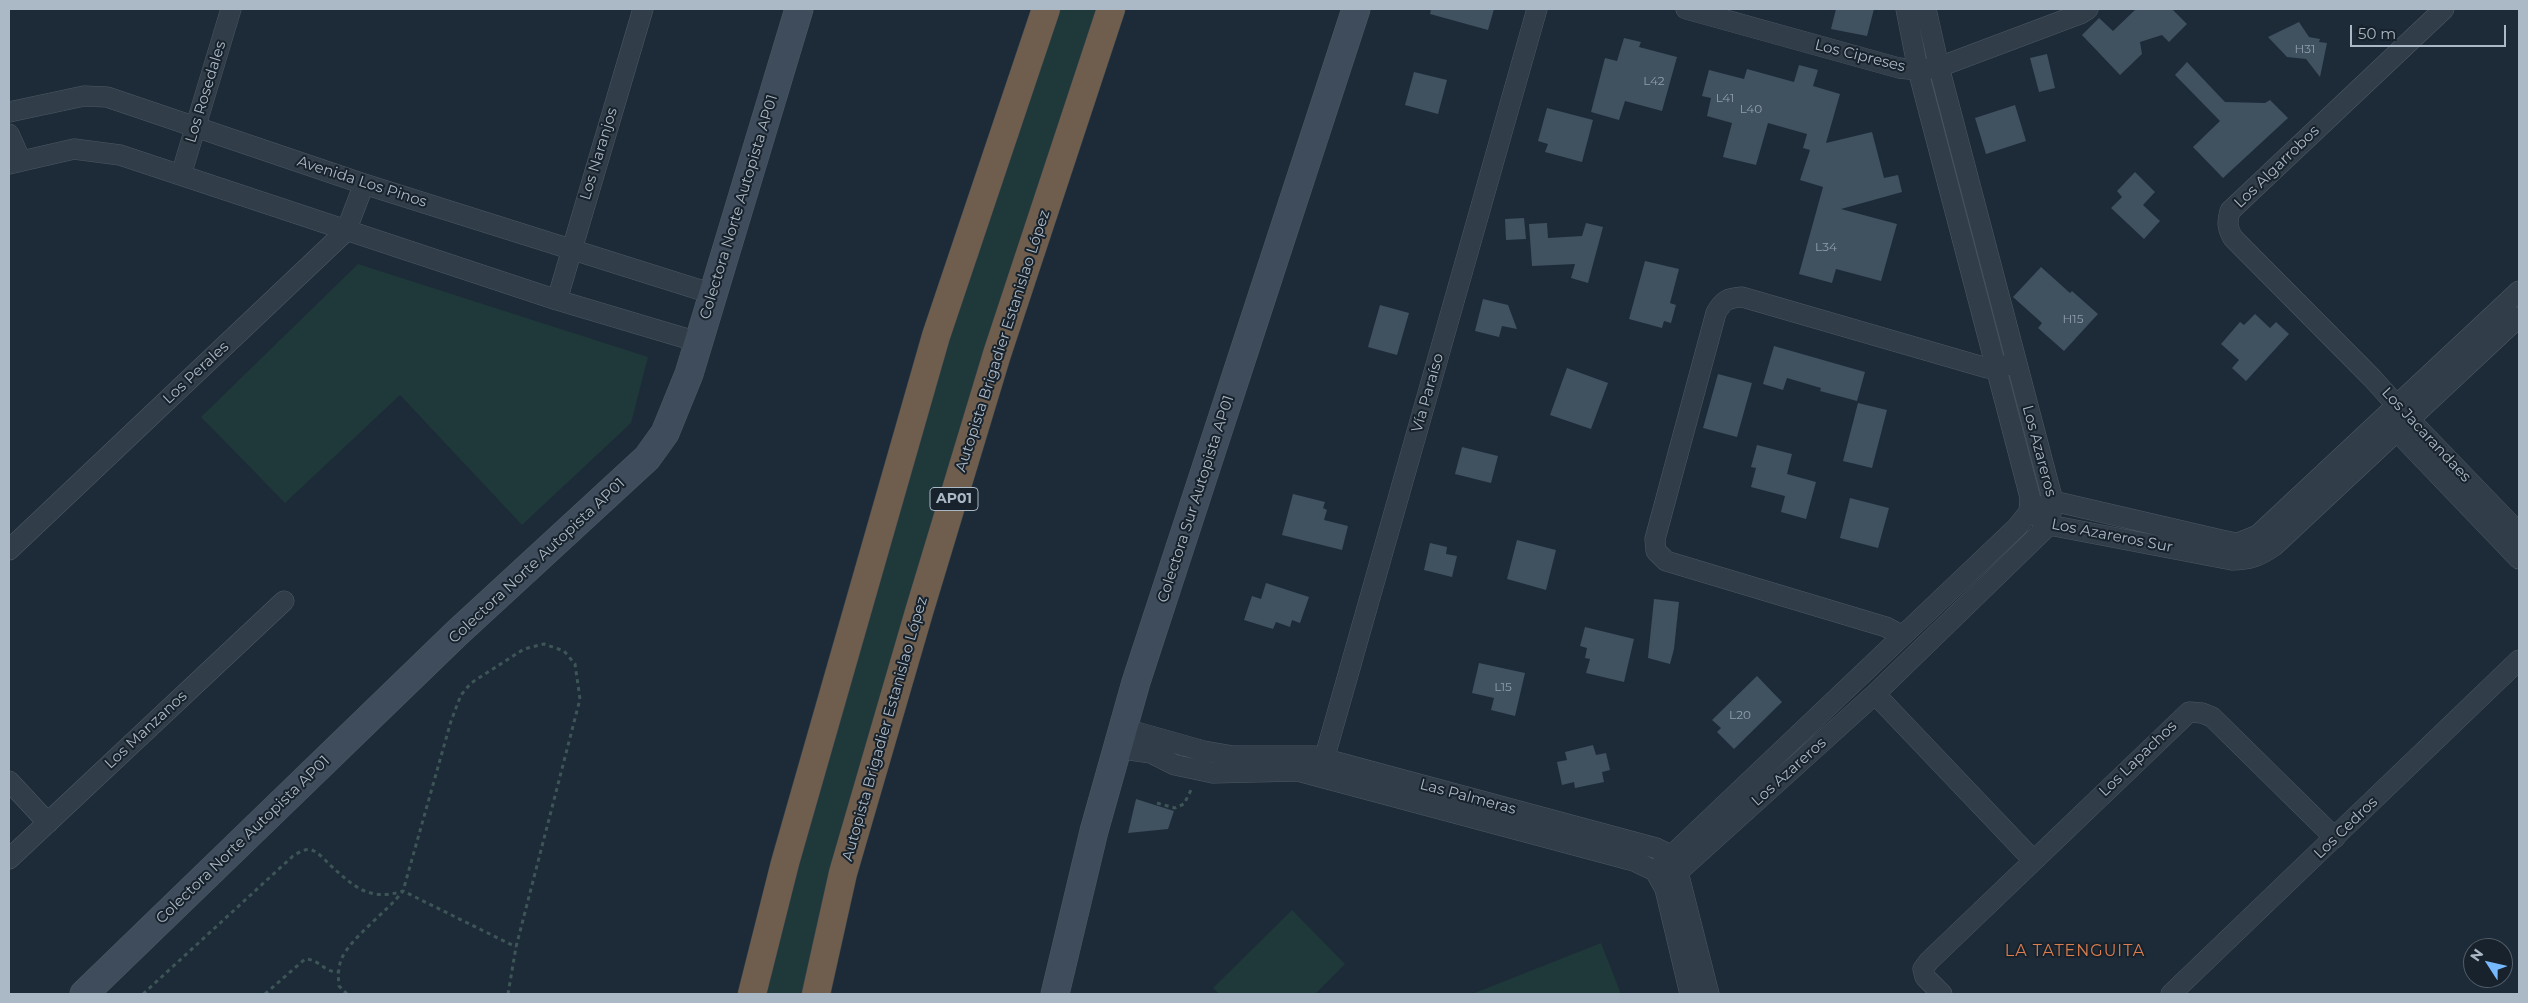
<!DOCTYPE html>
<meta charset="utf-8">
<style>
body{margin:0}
#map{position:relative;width:2528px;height:1003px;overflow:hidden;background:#1d2b38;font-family:Montserrat,sans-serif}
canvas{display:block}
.frame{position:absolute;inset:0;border:10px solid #abb8c5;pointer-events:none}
.north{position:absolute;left:2463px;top:938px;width:50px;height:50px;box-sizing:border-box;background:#17222c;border:1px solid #525e69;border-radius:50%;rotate:305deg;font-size:14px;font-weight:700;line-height:20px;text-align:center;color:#abb8c5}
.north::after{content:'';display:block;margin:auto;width:18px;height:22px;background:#76b9ff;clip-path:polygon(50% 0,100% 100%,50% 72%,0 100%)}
.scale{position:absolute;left:2350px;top:25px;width:156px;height:22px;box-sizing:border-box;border:2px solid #abb8c5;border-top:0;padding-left:6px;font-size:15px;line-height:18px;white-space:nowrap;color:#abb8c5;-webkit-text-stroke:4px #17222c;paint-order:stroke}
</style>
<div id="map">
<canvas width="2528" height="1003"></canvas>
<div class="frame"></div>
<div class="north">N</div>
<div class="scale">50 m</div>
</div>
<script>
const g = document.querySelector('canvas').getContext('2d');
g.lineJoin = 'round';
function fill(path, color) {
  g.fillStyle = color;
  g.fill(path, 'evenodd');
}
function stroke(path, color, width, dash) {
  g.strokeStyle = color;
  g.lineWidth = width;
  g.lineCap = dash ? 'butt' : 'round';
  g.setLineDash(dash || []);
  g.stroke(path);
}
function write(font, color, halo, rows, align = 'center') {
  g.font = font + ' Montserrat,sans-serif';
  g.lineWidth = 4;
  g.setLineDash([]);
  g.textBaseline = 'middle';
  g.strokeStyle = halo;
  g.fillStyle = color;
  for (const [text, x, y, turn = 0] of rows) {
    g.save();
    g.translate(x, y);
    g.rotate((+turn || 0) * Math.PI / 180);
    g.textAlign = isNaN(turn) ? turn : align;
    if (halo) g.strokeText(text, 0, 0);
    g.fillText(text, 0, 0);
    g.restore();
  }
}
fill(new Path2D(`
 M1046,9H1111L816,994H752Z
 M358,264L648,357L631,423L522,525L400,395L285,503L201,417Z
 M1292,910L1345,964L1315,994H1219L1213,988Z
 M1601,943L1621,994H1472Z`), '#1f3839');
fill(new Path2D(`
 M1431,9H1494L1488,30L1430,14Z
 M1836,9H1874L1867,36L1831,29Z
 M2136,9H2172L2187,24L2169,42L2162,35L2140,42L2142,54L2120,75L2082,35L2099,18L2113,31Z
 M2299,22L2309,37L2320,39L2319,42L2327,43L2320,77L2306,59L2287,57L2268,37Z
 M1624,38L1641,42L1639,47L1677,57L1662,111L1625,101L1619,120L1591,112L1605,58L1617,61Z
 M2047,54L2055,88L2039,92L2030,58Z
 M2187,62L2225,102L2265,103L2270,100L2288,118L2223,178L2193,147L2220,121L2175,75Z
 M1799,65L1818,70L1813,86L1840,94L1826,143L1872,132L1884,178L1898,175L1902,192L1841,209L1897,224L1881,281L1836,269L1832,283L1799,274L1823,187L1800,180L1810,150L1803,148L1807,134L1768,123L1756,165L1723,157L1732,123L1707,116L1711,98L1702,96L1709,70L1744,79L1747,69L1794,82Z
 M1414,72L1447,80L1438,114L1405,105Z
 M2015,105L2026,141L1986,154L1975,118Z
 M1547,108L1593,120L1582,162L1545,152L1548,144L1538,141Z
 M2135,172L2155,192L2143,205L2160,221L2144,239L2111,208L2122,197L2117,191Z
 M1524,218L1526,239L1506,240L1505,219Z
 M1547,223L1548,238L1582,236L1586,223L1603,227L1588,283L1571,278L1575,264L1532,266L1529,224Z
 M1645,261L1679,269L1670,303L1676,305L1671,323L1664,321L1662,328L1629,319Z
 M2041,267L2070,293L2072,291L2098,314L2064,351L2038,328L2042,323L2013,297Z
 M1483,299L1508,305L1517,329L1502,326L1499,337L1475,331Z
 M1380,305L1409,313L1397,355L1368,347Z
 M2255,314L2270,328L2276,322L2289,334L2246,381L2232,368L2239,360L2221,344L2240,322L2244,325Z
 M1774,346L1865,372L1857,401L1820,391L1821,388L1787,378L1783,390L1763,384Z
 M1567,368L1608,383L1591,429L1550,415Z
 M1718,374L1752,383L1737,437L1703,428Z
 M1858,403L1887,410L1872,468L1843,461Z
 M1757,445L1792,454L1787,474L1816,482L1806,519L1781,512L1785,496L1751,487L1756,468L1751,467Z
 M1462,447L1498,456L1491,483L1455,474Z
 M1293,494L1325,502L1323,508L1327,510L1324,520L1348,526L1342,550L1282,535Z
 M1850,498L1889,508L1878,548L1840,538Z
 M1517,540L1556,550L1546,590L1507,579Z
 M1430,543L1447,547L1446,554L1457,556L1452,577L1424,570Z
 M1266,583L1309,597L1300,623L1292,620L1290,627L1276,622L1273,629L1244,620L1252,596L1261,599Z
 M1654,599L1679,602L1674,649L1670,664L1648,658Z
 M1585,627L1634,639L1624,682L1586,673L1590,659L1585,658L1587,648L1580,646Z
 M1479,663L1525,673L1515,716L1491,710L1494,698L1472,693Z
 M1757,676L1782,702L1734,749L1717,732L1721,728L1712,720Z
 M1593,745L1596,755L1606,753L1610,770L1602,772L1604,782L1575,788L1574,782L1562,785L1557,762L1567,760L1565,752Z
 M1136,799L1174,811L1168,829L1128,833Z`), '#405160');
const street = new Path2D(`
 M1686,9L1899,68L1918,70L1939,67L2080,14L2088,9
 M2444,9L2230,211C2227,222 2227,228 2233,238L2372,378L2410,420L2519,533
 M9,112L84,96L107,97L364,184L713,294
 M9,134L21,161
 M9,164L74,149L120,155L557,300L698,342
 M181,175L231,9
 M557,300L643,9
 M2387,421L2519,559
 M2043,506L2053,501L2230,542L2238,543L2258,535L2519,291
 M2039,518L2049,525L2232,560C2249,560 2260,556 2274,546L2519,317
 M9,550L346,231L364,184
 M1901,635L1886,627L1666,561L1656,551L1655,539L1716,313C1723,300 1728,298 1742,297L1987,368L2009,365
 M1875,694L2033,860
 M1122,728L1204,751L1233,756H1314L1656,848L1670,855L1678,872L1709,994
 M1116,748L1151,753L1175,765L1213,773L1298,771L1634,861L1655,871L1665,889L1690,994
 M1319,777L1537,9
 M9,781L48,823
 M9,859L284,601
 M1655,871L1678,872L1875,694L2049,525L2053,501L1939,67L1926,9
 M1655,871L2017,527L2029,512L2030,497L1918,70L1906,9
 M1942,994L1925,977L1923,969L1929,961L2189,712L2202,713L2212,717L2335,838
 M2171,994L2519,660`);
const secondary = new Path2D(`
 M84,994L457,633L647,458L665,433L689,374L799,9
 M1055,994L1094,831L1136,682L1356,9`);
const highway = new Path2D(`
 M752,994L785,863L936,336L1046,9
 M816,994L843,873L919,612L997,354L1111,9`);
stroke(street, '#4c5863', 21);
stroke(secondary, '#4c5863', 29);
stroke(highway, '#39454f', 29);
stroke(new Path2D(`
 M1157,803L1175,808L1184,804L1192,788
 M143,994L293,856C300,852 307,847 314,851C320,854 325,860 329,864C353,886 369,902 403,891L516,947
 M265,994L305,959C319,959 324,972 338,972
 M347,994L339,986C338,977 338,969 341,960C349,939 388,911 403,891L451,721L461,695L471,683L524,649L544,644L564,651L575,664L580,699L516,947L508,994`), '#3d5556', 3, [4, 4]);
stroke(street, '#313d48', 20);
stroke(secondary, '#3f4c5b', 28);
stroke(highway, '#6f5e4d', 28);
write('12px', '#909eac', null, [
 ["H31",2305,49],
 ["L42",1654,81],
 ["L41",1725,98],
 ["L40",1751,109],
 ["L34",1826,247],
 ["H15",2073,319],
 ["L15",1503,687],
 ["L20",1740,715]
]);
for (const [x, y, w] of [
 [954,499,48]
]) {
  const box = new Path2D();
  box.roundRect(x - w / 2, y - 11.5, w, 23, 4);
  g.fillStyle = '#17222c';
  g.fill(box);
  stroke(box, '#abb8c5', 1);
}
write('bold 14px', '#abb8c5', null, [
 ["AP01",954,499]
]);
write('15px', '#abb8c5', '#17222c', [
 ["Los Cipreses",1860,56,14],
 ["Los Rosedales",206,92,-73],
 ["Los Naranjos",599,154,-73],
 ["Los Algarrobos",2277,167,-44],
 ["Avenida Los Pinos",362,182,18],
 ["Colectora Norte Autopista AP01",739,207,-73],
 ["Autopista Brigadier Estanislao López",1003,341,-72],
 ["Los Perales",196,373,-43],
 ["Vía Paraíso",1428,393,-74],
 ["Los Jacarandaes",2426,435,47],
 ["Los Azareros",2039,451,75],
 ["Colectora Sur Autopista AP01",1196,499,-72],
 ["Los Azareros Sur",2112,536,11],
 ["Colectora Norte Autopista AP01",537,561,-43],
 ["Autopista Brigadier Estanislao López",885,729,-74],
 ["Los Manzanos",146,730,-43],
 ["Los Lapachos",2138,759,-44],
 ["Los Azareros",1789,772,-42],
 ["Las Palmeras",1468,797,15],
 ["Los Cedros",2346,828,-44],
 ["Colectora Norte Autopista AP01",243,840,-44]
]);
g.letterSpacing = '1px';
write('16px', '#dc7e4f', '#17222c', [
 ["LA TATENGUITA",2075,951]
]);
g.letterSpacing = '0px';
</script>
